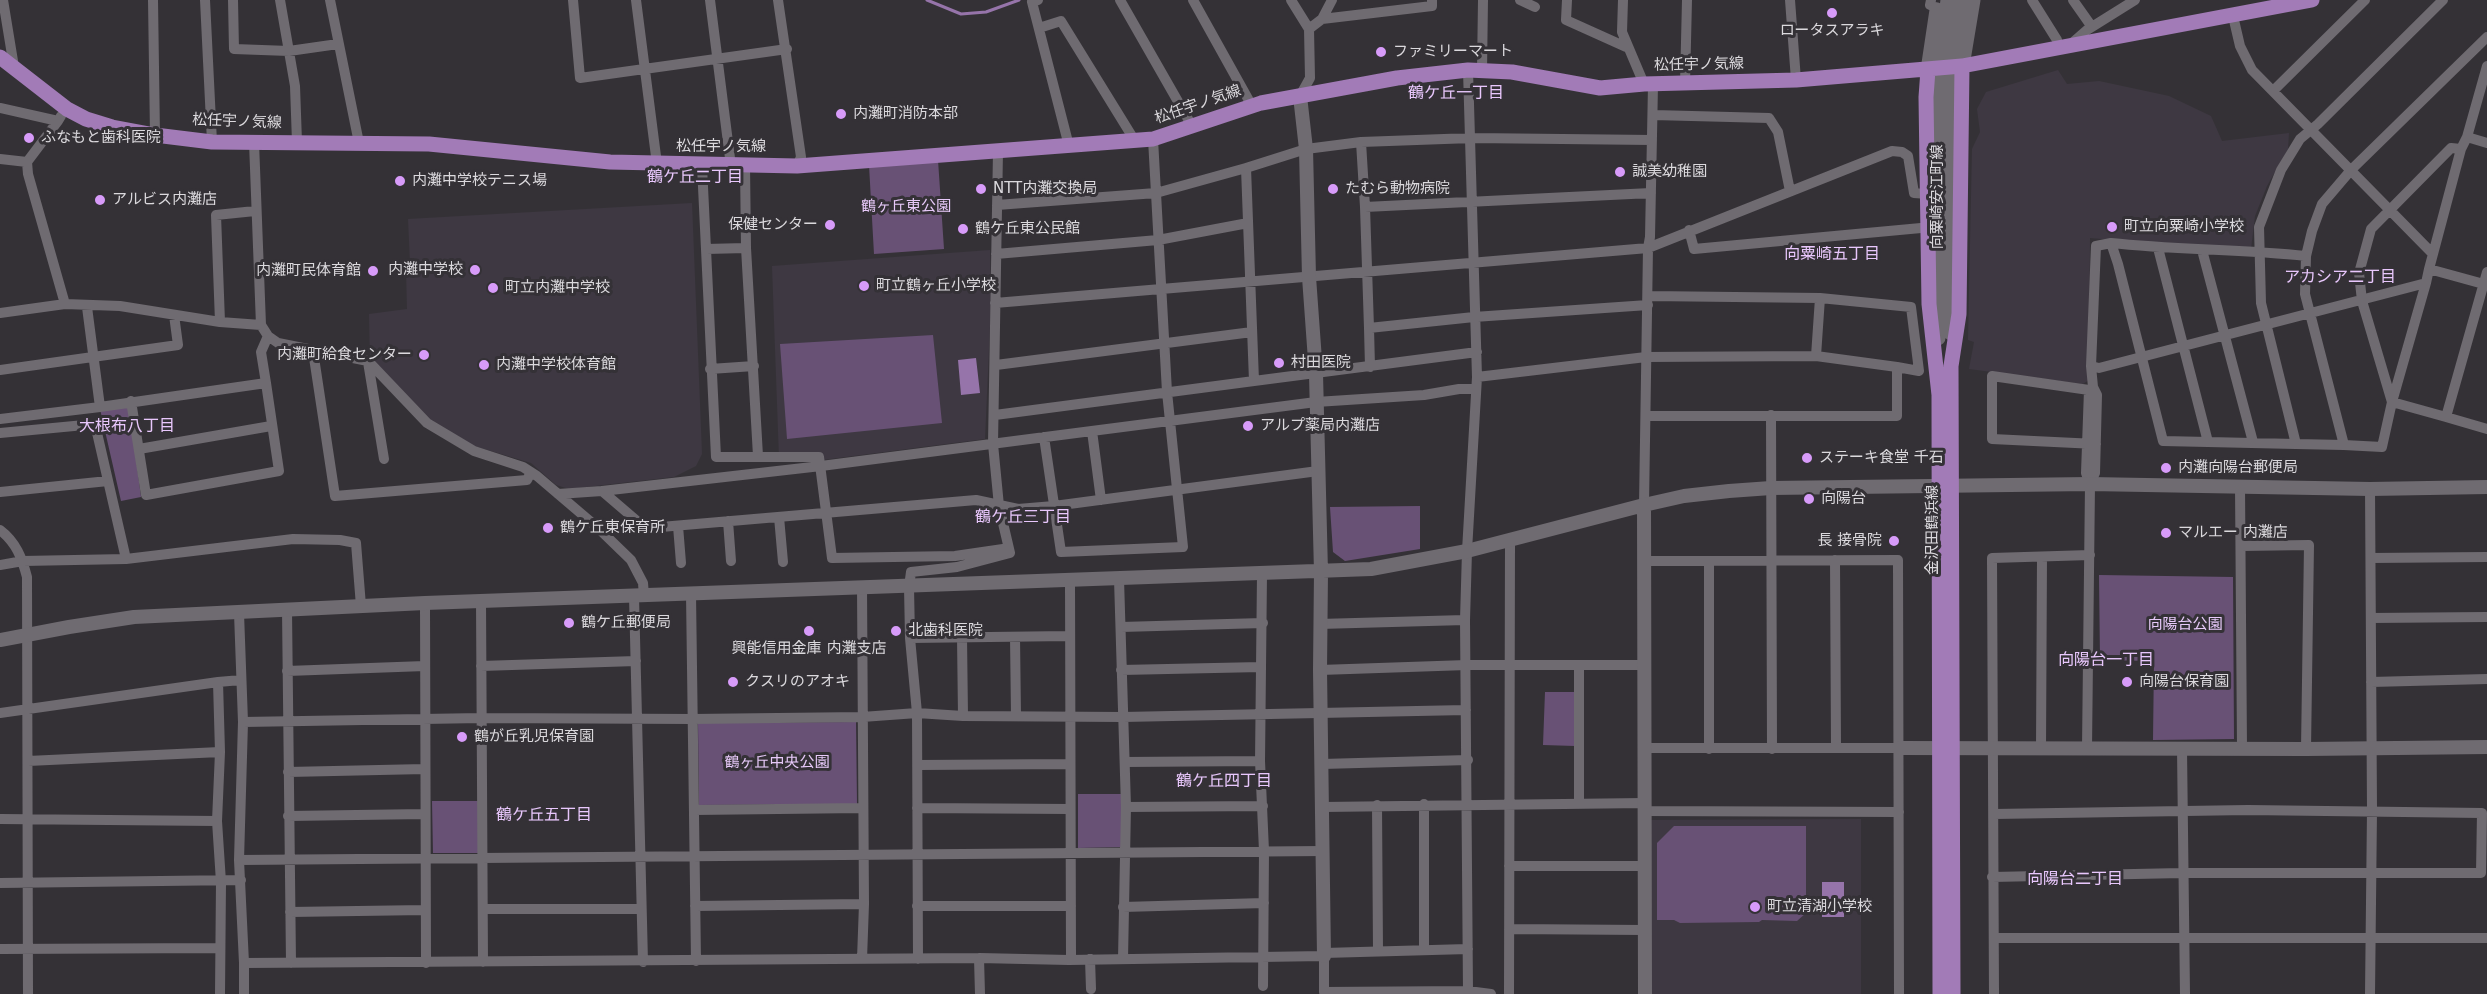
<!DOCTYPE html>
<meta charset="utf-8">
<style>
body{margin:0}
canvas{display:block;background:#343136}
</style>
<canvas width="2487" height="994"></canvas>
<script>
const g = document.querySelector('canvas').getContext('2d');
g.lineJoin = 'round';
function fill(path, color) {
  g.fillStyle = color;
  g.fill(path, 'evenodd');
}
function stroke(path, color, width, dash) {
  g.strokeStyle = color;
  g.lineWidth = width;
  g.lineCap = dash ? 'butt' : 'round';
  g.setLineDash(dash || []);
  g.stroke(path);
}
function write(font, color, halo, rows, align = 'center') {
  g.font = font + ' "DejaVu Sans","Noto Sans JP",sans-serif';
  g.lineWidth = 6;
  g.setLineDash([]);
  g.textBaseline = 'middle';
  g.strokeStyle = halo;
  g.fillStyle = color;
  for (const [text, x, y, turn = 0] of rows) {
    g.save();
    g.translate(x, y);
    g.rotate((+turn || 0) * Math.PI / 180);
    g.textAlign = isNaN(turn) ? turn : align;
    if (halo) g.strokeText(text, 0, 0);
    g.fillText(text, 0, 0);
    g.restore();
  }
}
fill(new Path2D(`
 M2058,70L2067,84L2099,81L2169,96L2211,116L2222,141L2289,133L2288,149L2267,186L2255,216L2251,249L2198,247L2090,238L2089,380L2083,384L1969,369L1974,342L1968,340L1972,149L1980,132L1977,109L1986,92Z
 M692,203L702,454L696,466L674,477L569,489L556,485L531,463L474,446L427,422L370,362L369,314L407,309L406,269L410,263L408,219Z
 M990,250L991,304L985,439L815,461L779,458L772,266Z
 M1861,819V994H1650L1649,820Z`), '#3e3842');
fill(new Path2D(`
 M938,160L944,249L874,254L869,165Z
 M933,335L942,423L787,439L780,344Z
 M129,405L141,497L121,501L100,409Z
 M1420,506V549L1345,561L1333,552L1330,507Z
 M2099,575L2233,577L2234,739L2153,740L2154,661L2100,660Z
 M1545,692H1575V746L1543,745Z
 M856,722L857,804L699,805L698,723Z
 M1078,794H1121L1122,847L1078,848Z
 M432,801H478L479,853H433Z
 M1674,826H1806V913L1797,921L1762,920L1759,922L1680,923L1674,920H1657V843Z`), '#685175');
fill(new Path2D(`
 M976,358L980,393L961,395L958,360Z
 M1822,882H1844V917H1822Z`), '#9674aa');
stroke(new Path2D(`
 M927,0L961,14L986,12L1019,0`), '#9674aa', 3);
stroke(new Path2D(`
 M3,0L14,67
 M153,0L155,135
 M205,0L212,142
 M233,0L234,49L289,51L338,44
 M280,0L295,86L297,142
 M330,0L359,143
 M573,0L580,78L787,49
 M636,0L657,164
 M710,0L731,166
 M778,0L801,157L797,166
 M1038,0L1032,2L1069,146
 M1120,0L1192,126
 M1193,0L1252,106
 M1291,0L1309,29L1310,78L1300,96
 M1520,0L1535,7
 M1567,0L1566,20L1626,47
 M1623,0L1622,32L1644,84
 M1790,0L1796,80
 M1931,0L1930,5L1937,8
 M2032,0L2057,40L2059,49
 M2073,0L2092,27
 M2443,0L2318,124L2300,139L2281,170L2259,227L2261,303L2296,444L2344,445L2305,294L2306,256L2312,231L2322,204L2351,170L2487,37
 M2233,16L2240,46L2252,70L2433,254L2429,269
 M1322,19L1432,6V0
 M1039,28L1061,21L1135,141
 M1309,29L1322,19L1332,0
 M2071,44L2087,30L2135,0
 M1482,71L1483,0
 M1685,84L1687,0
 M2273,91L2365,0
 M0,108L58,121L61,116
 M1653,115L1769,118L1778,132L1790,191
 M2467,137L2487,143
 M254,142L261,325L268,336L278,343L368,361L427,423L474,451L523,467L537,476L598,528L631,560L643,583L644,596
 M1361,142L1365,207L1651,193
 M0,159L27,162L58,121
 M27,162L28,174L65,304
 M745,165L746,248L758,456
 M702,166L716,457H819L832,558L955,556L1003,549
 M997,205L1156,193L1246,168
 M1365,207L1369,328L1474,317L1648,305
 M1689,230L1694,249L1921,228
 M2158,248L2208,442L2163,441L2118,264L2111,243C2176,250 2241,249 2306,256
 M706,249L746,248
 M2202,250L2253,442
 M996,254L1158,240L1248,223
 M2433,254L2461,149L2467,137L2487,66
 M2487,272L2446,417L2487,429
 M2426,283L2392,402L2446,417
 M1649,296L1820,298L1911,307L1919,371L1897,367
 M995,303L1648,248L1892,151L1902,152L1908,156L1914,193L1928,194
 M0,313L65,304L120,306L220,322L261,325
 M220,322L216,215L255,211
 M1369,328L1370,367
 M313,351L335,496L527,480L531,472
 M1816,356L1820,298
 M368,362L384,459
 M996,365L1252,332
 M2091,366L2096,246L2111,243
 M710,369L754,366
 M0,370L178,345L174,315
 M1477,377L1646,357L1816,356L1897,367V416H1646
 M1254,381L1477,352
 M2093,387L2089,390L1992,376V439L2096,444
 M2089,390L2086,473L2090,484
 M131,401L146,495L279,471L266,383
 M100,407L266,383L261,352L268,336
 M995,415L1254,381L1246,168L1306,149L1361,142L1472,138L1652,140
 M1771,415L1772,749
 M0,419L100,407L87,307
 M1092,431L1101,500
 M0,433L95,424L126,559L293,539L340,540L356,543L361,606
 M1044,437L1061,552L1183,547L1167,392L1153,139
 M2208,442L2296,444
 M2344,445L2382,447L2392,402L2362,301L2359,273L2371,229L2451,148L2461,149
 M139,449L271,426
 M2240,487L2242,748
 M2370,489L2372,810L2370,994
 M602,491L821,466L1316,402L1424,395L1459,389H1476
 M0,492L108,481
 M558,494L602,491L644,527H661L976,500L1018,509L1054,506L1318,471
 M1644,505L1648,248L1650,237L1653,85
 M779,517L783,562
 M728,521L731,561
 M678,526L681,563
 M0,530C16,542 22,558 27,577L28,994
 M2241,546L2309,545L2306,749
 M2371,558L2487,557
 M1835,560L1836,748
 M1643,561L1898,560L1899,994
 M1709,561V749
 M0,565L23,561L126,559
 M1262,574L1260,761L1264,851L1263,986
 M1119,579L1126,807L1123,959
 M1070,581L1071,960
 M691,594L696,961
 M634,596L643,962
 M481,601L483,962
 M425,603L426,963
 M287,610L291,963
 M239,613L243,722L239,860L244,963
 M2371,618L2487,617
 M1319,624L1465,620
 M1121,627L1263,623
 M962,637L963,716
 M1015,637L1016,716
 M910,638L1069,636
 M1579,665V803
 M481,666L636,661
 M1121,670L1261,667
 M1320,670L1467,665H1644
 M287,671L425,666
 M2371,682L2487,679
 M0,713L218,682
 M243,722L482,718L693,719L862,717L917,713L963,716L1123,717L1466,710
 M1644,748H1899
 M2087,748L2090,484L2095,473L2097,395L2093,387L2091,366L2099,368L2426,283L2429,269L2487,285
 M2041,749L2042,557
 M2182,749L2185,994
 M28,761L220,752
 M1125,762L1260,761
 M1322,764L1468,760
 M918,765L1070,764
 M288,772L425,769
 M1424,804V949
 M1377,805L1378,951
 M1126,807L1263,806
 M1323,807L1644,803
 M917,808L1070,809
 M694,810L862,808
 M1644,811L1899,812
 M288,816L425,814
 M0,819L217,821
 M239,860C600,855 962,853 1324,851
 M1509,866H1644
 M1992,877L2182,873H2481L2482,813L2248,810L1994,814
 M0,883L241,880
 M695,906L864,904
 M917,906H1071
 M1123,907L1264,903
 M483,909H641
 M290,912L425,910
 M1509,929L1644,930
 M1994,938H2487
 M0,949L219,948
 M1324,953L1468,949
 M979,958L980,994
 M862,959L864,904L862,587
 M918,959L917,713L910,638L909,587L911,572L957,567L1010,553L999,506L993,444L998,151
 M1090,959L1091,989
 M1468,991L1465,620L1467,551L1477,377L1468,70
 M220,994L221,882L217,821L220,752L218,682L241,680
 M244,994V963L979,958L1069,960L1324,956V992L1468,991L1491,994
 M1509,994L1510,539
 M1994,994L1992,558L2090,555`), '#6f6b71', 10);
stroke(new Path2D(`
 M1300,96L1306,149L1309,277L1316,374L1321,572L1320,670L1324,956
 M1644,505L1645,994
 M0,640L69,627L134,617L425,603L1371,569L1467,551L1644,505L1684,496L1729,491L1771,488L2090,484L2370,489L2487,487
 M1899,748L2306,749L2487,747`), '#6f6b71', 14);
stroke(new Path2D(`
 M1962,66L1973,0
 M1928,70L1937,10
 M1951,333C1952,222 1941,110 1960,0
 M1938,338V113L1940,60L1948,0`), '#6f6b71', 15);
stroke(new Path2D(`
 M0,57L67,109L86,119L112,127L155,135L212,142L429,144L610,162L797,166L1153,139L1261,103L1397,78L1468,70L1512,72L1600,88L1644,84L1796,80L1962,66L2312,0
 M1928,70L1926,97L1929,304L1939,395L1940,994
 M1953,994L1951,366L1959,314L1962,66`), '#a27bb7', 15);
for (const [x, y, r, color] of [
 [1832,13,6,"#d79bf9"],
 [1381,52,6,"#d79bf9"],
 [841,114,6,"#d79bf9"],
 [29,138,6,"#d79bf9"],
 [1620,172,6,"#d79bf9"],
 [400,181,6,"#d79bf9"],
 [981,189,6,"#d79bf9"],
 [1333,189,6,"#d79bf9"],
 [100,200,6,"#d79bf9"],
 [830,225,6,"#d79bf9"],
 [2112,227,6,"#d79bf9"],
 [963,229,6,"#d79bf9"],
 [475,270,6,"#d79bf9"],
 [373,271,6,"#d79bf9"],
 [864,286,6,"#d79bf9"],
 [493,288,6,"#d79bf9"],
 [424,355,6,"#d79bf9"],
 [1279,363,6,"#d79bf9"],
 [484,365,6,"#d79bf9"],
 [1248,426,6,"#d79bf9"],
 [1807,458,6,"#d79bf9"],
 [2166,468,6,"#d79bf9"],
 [1809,499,6,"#d79bf9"],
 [548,528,6,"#d79bf9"],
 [2166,533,6,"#d79bf9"],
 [1894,541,6,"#d79bf9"],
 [569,623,6,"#d79bf9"],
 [809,631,6,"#d79bf9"],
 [896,631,6,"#d79bf9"],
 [733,682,6,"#d79bf9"],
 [2127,682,6,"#d79bf9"],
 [462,737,6,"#d79bf9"],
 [1755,907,6,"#d79bf9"]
]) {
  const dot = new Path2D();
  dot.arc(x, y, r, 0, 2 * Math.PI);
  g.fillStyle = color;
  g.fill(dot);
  stroke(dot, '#343136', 2);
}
write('15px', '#dbd9dd', '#343136', [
 ["ロータスアラキ",1832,31,"center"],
 ["ファミリーマート",1393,52],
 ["内灘町消防本部",853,114],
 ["ふなもと歯科医院",41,138],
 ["誠美幼稚園",1632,172],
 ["内灘中学校テニス場",412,181],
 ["NTT内灘交換局",993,189],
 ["たむら動物病院",1345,189],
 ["アルビス内灘店",112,200],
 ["保健センター",818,225,"right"],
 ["町立向粟崎小学校",2124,227],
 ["鶴ケ丘東公民館",975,229],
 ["内灘中学校",463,270,"right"],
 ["内灘町民体育館",361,271,"right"],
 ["町立鶴ヶ丘小学校",876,286],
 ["町立内灘中学校",505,288],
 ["内灘町給食センター",412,355,"right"],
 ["村田医院",1291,363],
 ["内灘中学校体育館",496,365],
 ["アルプ薬局内灘店",1260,426],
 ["ステーキ食堂 千石",1819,458],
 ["内灘向陽台郵便局",2178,468],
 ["向陽台",1821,499],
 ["鶴ケ丘東保育所",560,528],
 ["マルエー 内灘店",2178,533],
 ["長 接骨院",1882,541,"right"],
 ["鶴ケ丘郵便局",581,623],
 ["北歯科医院",908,631],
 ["興能信用金庫 内灘支店",809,649,"center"],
 ["クスリのアオキ",745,682],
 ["向陽台保育園",2139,682],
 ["鶴が丘乳児保育園",474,737],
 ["町立清湖小学校",1767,907]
], 'left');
write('15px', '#dbd9dd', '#343136', [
 ["松任宇ノ気線",1699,65,-1],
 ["松任宇ノ気線",1198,105,-19],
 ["松任宇ノ気線",237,122,2],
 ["松任宇ノ気線",721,147],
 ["向粟崎安江町線",1938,197,-90],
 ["金沢田鶴浜線",1933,530,-90]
]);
write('15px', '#e7c9f9', '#343136', [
 ["鶴ヶ丘東公園",906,207],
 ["向陽台公園",2185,625],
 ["鶴ヶ丘中央公園",777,763]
]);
write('16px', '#e8c7fc', '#343136', [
 ["鶴ケ丘一丁目",1456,94],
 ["鶴ケ丘二丁目",695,178],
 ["向粟崎五丁目",1832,255],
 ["アカシア二丁目",2340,278],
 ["大根布八丁目",127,427],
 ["鶴ケ丘三丁目",1023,518],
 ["向陽台一丁目",2106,661],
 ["鶴ケ丘四丁目",1224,782],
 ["鶴ケ丘五丁目",544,816],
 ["向陽台二丁目",2075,880]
]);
</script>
